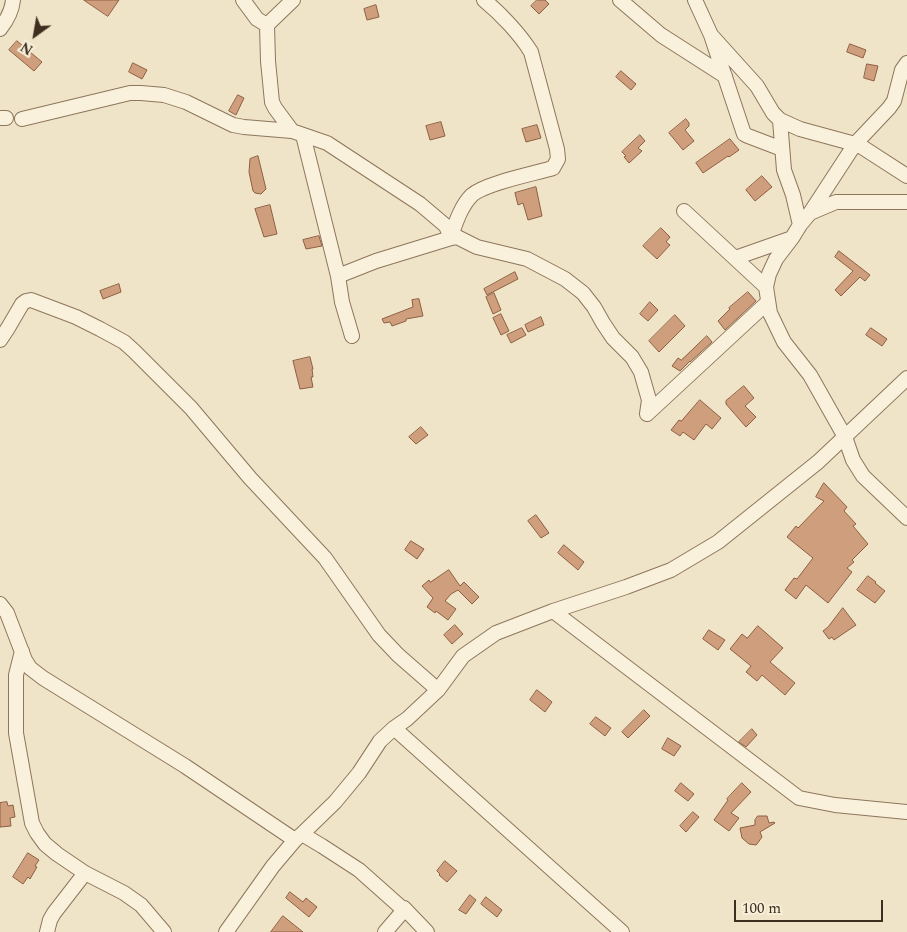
<!DOCTYPE html>
<style>
body{margin:0}
#map{position:relative;width:907px;height:932px;overflow:hidden;background:#f0e4c8;font-family:Spectral,serif}
canvas{display:block}
.north{position:absolute;left:10px;top:10px;width:50px;height:50px;-webkit-text-stroke:4px #f7eed8;paint-order:stroke;rotate:212deg;font-size:14px;font-weight:700;line-height:20px;text-align:center;color:#3d2e20}
.north::after{content:'';display:block;margin:auto;width:18px;height:22px;background:#3d2e20;clip-path:polygon(50% 0,100% 100%,50% 72%,0 100%)}
.scale{position:absolute;left:734px;top:900px;width:149px;height:22px;box-sizing:border-box;border:2px solid #3d2e20;border-top:0;padding-left:6px;font-size:15px;line-height:18px;white-space:nowrap;color:#3d2e20;-webkit-text-stroke:4px #f7eed8;paint-order:stroke}
</style>
<div id="map">
<canvas width="907" height="932"></canvas>
<div class="north">N</div>
<div class="scale">100 m</div>
</div>
<script>
const g = document.querySelector('canvas').getContext('2d');
g.lineJoin = 'round';
function fill(path, color) {
  g.fillStyle = color;
  g.fill(path, 'evenodd');
}
function stroke(path, color, width, dash) {
  g.strokeStyle = color;
  g.lineWidth = width;
  g.lineCap = dash ? 'butt' : 'round';
  g.setLineDash(dash || []);
  g.stroke(path);
}
const building = new Path2D(`
 M84,0H119L108,16Z
 M537,0H545L549,4L539,14L531,6Z
 M376,5L379,17L367,20L364,9Z
 M17,41L42,62L34,71L9,50Z
 M850,44L866,50L863,58L847,52Z
 M133,63L147,70L142,79L129,72Z
 M867,64L878,66L874,81L864,78Z
 M621,71L636,84L631,90L616,77Z
 M238,95L244,98L236,115L229,111Z
 M686,119L689,123V126L685,130L694,141L683,150L669,133Z
 M441,122L445,136L430,140L426,126Z
 M537,125L541,138L526,142L522,129Z
 M640,135L645,141L638,148L642,151L629,163L624,157L626,156L622,152Z
 M730,139L739,150L729,157L728,156L703,173L696,163Z
 M258,156L266,189L261,194L255,193L253,191L249,172L250,159Z
 M762,176L772,187L755,201L746,190Z
 M536,187L542,216L528,220L523,203L518,205L515,193Z
 M270,205L277,234L264,237L255,209Z
 M661,228L670,237L666,242L670,245L657,259L643,246Z
 M319,236L322,246L306,249L303,240Z
 M839,251L870,275L865,281L860,277L841,296L835,290L853,271L835,257Z
 M515,272L518,279L487,295L484,289Z
 M119,284L121,292L103,299L100,291Z
 M748,292L756,301L725,330L718,321L730,309L729,308Z
 M494,293L501,310L493,314L486,297Z
 M419,299L423,316L406,319V321L392,326L390,322L384,323L382,319L413,307L412,300Z
 M650,302L658,310L648,321L640,314Z
 M501,314L509,331L501,335L493,318Z
 M675,315L685,326L659,352L649,341Z
 M541,317L544,325L528,332L525,325Z
 M522,328L526,335L511,343L507,335Z
 M871,328L887,339L882,346L866,335Z
 M707,336L712,342L690,362V361L680,371L672,366L678,358L681,360Z
 M310,357L313,369H312L313,377H311L313,387L300,389L293,361Z
 M744,386L754,398L745,406L756,417L746,427L726,404V401Z
 M700,400L721,418L712,429L706,424L694,440L683,432L680,436L671,430L679,420L681,421Z
 M421,427L428,435L416,444L409,437Z
 M824,483L847,507L844,511L856,524L853,526L868,544L852,560L854,562L847,568L852,572L828,603L806,585L796,599L785,590L794,578L797,579L813,558L787,537L796,526L798,528L824,501L816,497Z
 M536,515L549,533L541,538L528,521Z
 M411,541L424,549L417,559L405,550Z
 M564,545L584,562L578,570L558,553Z
 M449,570L460,586L464,582L479,597L472,604L458,590L451,594L445,601L456,609L448,620L436,611L435,613L427,607L433,598L422,586L429,580L430,582Z
 M868,576L876,582L875,583L885,591L875,603L857,590Z
 M843,608L856,625L834,640L832,637L829,639L823,631L828,627Z
 M455,625L463,634L452,644L444,635Z
 M758,626L783,648L770,662L795,683L785,695L762,675L757,681L746,672L751,666L730,649L742,634L747,638Z
 M709,630L725,640L718,650L703,639Z
 M537,690L552,702L545,712L530,700Z
 M644,710L650,716L628,738L622,732Z
 M596,717L611,728L605,736L590,724Z
 M752,729L757,735L746,747L739,742Z
 M668,738L681,746L674,756L662,749Z
 M681,783L694,794L688,801L675,791Z
 M742,783L751,792L731,813L739,818L729,831L714,820L728,800L727,799Z
 M7,802L8,806L13,805L15,817L10,818L11,826L0,827V803Z
 M693,812L699,817L686,832L680,826Z
 M758,816H767L769,823L774,822L775,823L760,832L762,837L757,844L756,845L749,844L742,838L740,828L755,825V820Z
 M28,853L39,860L35,866L37,867L30,879L28,877L23,884L13,877Z
 M445,861L457,871L447,882L439,875L440,874L437,871Z
 M290,892L303,902L306,898L317,907L309,917L286,898Z
 M470,895L476,900L466,914L459,910Z
 M486,897L502,910L497,917L481,904Z
 M283,916L303,932H271Z`);
fill(building, '#cf9f7d');
stroke(building, '#8d5f41', 1);
const minor = new Path2D(`
 M243,0L257,19L267,25
 M620,0L661,35L725,76
 M695,0L711,35L744,134L748,136L782,149
 M0,29C7,20 12,11 13,0
 M711,35L757,86L773,113L780,120L800,129L855,144L862,147L907,176
 M907,63L902,70L894,101L889,108L855,144L810,213L800,225L792,238L776,259L769,274L766,287L770,313L784,342L810,375L845,437L853,460L863,476L907,518
 M0,118H6
 M22,119L130,93H141L164,95L186,102L233,125L244,127L292,131L327,143L420,204L446,226L451,238
 M780,120L784,170L793,195L800,225
 M292,131L275,108L272,102L268,61L267,25L293,0
 M303,135L338,276L342,302L352,336
 M684,211L766,287
 M810,213L836,202H907
 M451,236C456,222 461,206 472,195C486,183 533,174 553,168L558,159L557,149L531,52C520,34 500,13 484,0
 M735,258L792,238
 M338,276L376,261L451,238L457,237L477,247L527,259L565,279L583,293L594,307L603,323L613,338L632,357L641,372L649,400L647,414
 M0,340L8,328L22,304L26,301L31,300L76,317L100,329L124,342L134,351L191,408L250,478L325,558L379,635L398,655L438,690
 M647,414L768,302
 M0,604L7,613L25,660L30,668L43,678L185,766L295,840
 M553,611L799,798L835,805L907,812
 M22,651L16,675V733L32,823L37,833L45,844L57,854L85,873L124,893L141,905L164,932
 M394,728L622,932
 M302,834L322,846L359,870L404,910V908L427,932
 M47,932L50,920L54,913L85,873
 M226,932L273,866L295,840L302,834L335,802L359,773L380,741L394,728L407,719L438,690L463,656L496,633L553,611L626,587L671,570L718,542L818,462L907,378
 M385,932L404,910`);
stroke(minor, '#8d765c', 16);
stroke(minor, '#faf1dc', 14);
</script>
